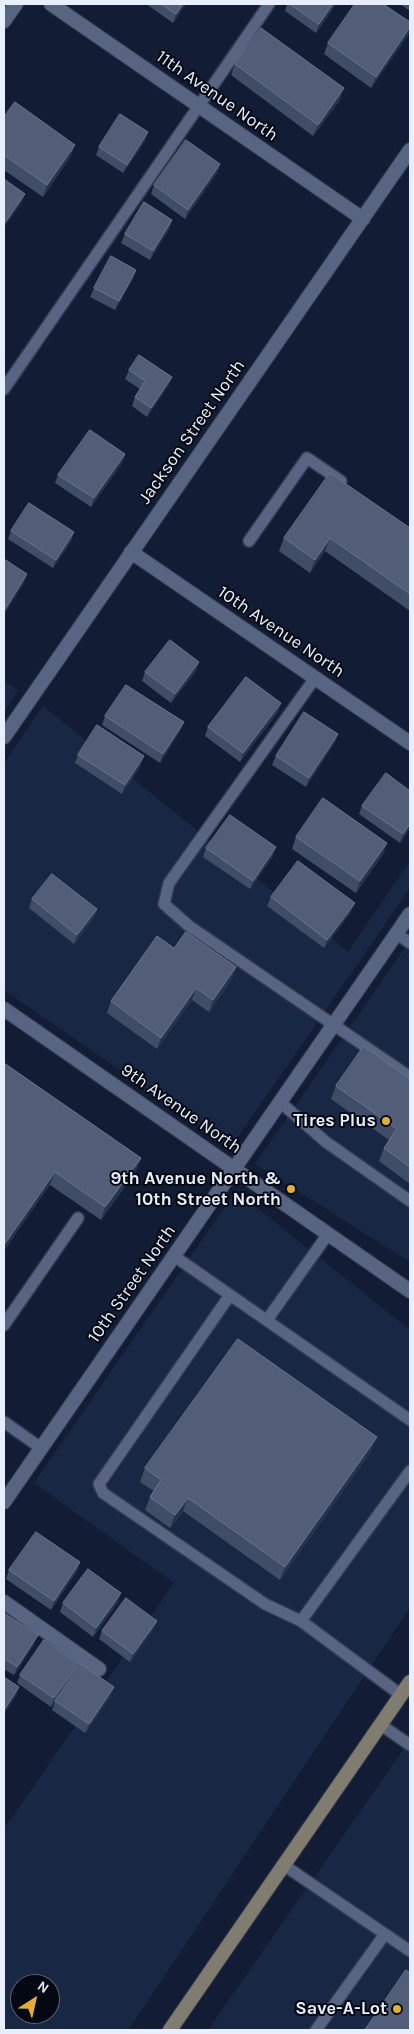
<!DOCTYPE html>
<style>
body{margin:0}
#map{position:relative;width:414px;height:2034px;overflow:hidden;background:#121d35;font-family:Karla,sans-serif}
canvas{display:block}
.frame{position:absolute;inset:0;border:5px solid #e7eefc;pointer-events:none}
.north{position:absolute;left:10px;top:1974px;width:50px;height:50px;box-sizing:border-box;background:#040812;border:1px solid #5f6470;border-radius:50%;rotate:35deg;font-size:14px;font-weight:700;line-height:20px;text-align:center;color:#e7eefc}
.north::after{content:'';display:block;margin:auto;width:18px;height:22px;background:#e2af34;clip-path:polygon(50% 0,100% 100%,50% 72%,0 100%)}
</style>
<div id="map">
<canvas width="414" height="2034"></canvas>
<div class="frame"></div>
<div class="north">N</div>
</div>
<script>
const g = document.querySelector('canvas').getContext('2d');
g.lineJoin = 'round';
function fill(path, color) {
  g.fillStyle = color;
  g.fill(path, 'evenodd');
}
function stroke(path, color, width, dash) {
  g.strokeStyle = color;
  g.lineWidth = width;
  g.lineCap = dash ? 'butt' : 'round';
  g.setLineDash(dash || []);
  g.stroke(path);
}
function write(font, color, halo, rows, align = 'center') {
  g.font = font + ' Karla,sans-serif';
  g.lineWidth = 4;
  g.setLineDash([]);
  g.textBaseline = 'middle';
  g.strokeStyle = halo;
  g.fillStyle = color;
  for (const [text, x, y, turn = 0] of rows) {
    g.save();
    g.translate(x, y);
    g.rotate((+turn || 0) * Math.PI / 180);
    g.textAlign = isNaN(turn) ? turn : align;
    if (halo) g.strokeText(text, 0, 0);
    g.fillText(text, 0, 0);
    g.restore();
  }
}
fill(new Path2D(`
 M4,681L18,690L4,711Z
 M43,706L348,952L410,861V888L231,1147L4,990V763Z
 M410,940V1262L255,1164Z
 M236,1191L410,1330V1608L128,2030H9L4,2027V1824L7,1825L174,1583L34,1483ZM20,1984H50V2014H20Z
 M410,1740V2030H208Z`), '#182744');
const service = new Path2D(`
 M4,389L269,4
 M249,541L307,458L341,481
 M315,678L169,883L164,904L189,926L410,1077
 M397,934L410,943
 M280,1102L326,1142L410,1201
 M174,1256L410,1420
 M230,1295L99,1484L103,1493L265,1604L301,1621L401,1695
 M267,1320L328,1234
 M4,1325L78,1218
 M4,1422L41,1448
 M301,1621L410,1471
 M381,1725L410,1745
 M285,1866L410,1951
 M316,2030L385,1934`);
const minor = new Path2D(`
 M51,4L363,219
 M4,21L16,4
 M131,552L410,743
 M4,737L410,150
 M4,1502L410,914
 M4,1602L99,1669`);
const tertiary = new Path2D(`
 M4,1009L410,1291`);
const secondary = new Path2D(`
 M170,2030L410,1682`);
stroke(service, '#34394d', 14);
stroke(minor, '#34394d', 16);
stroke(tertiary, '#34394d', 16);
stroke(secondary, '#34394d', 16);
stroke(service, '#576582', 11);
stroke(minor, '#576582', 14);
stroke(tertiary, '#576582', 14);
stroke(secondary, '#807c6f', 14);
fill(new Path2D(`
 M146,4H186L173,23Z
 M287,4H336L316,33L285,11Z
 M400,4H410V11Z
 M410,22V30L408,35L371,88L324,54L328,43Z
 M235,64L340,100L313,136L231,75Z
 M4,117L71,156L43,197L4,170Z
 M145,141L123,173L96,155L99,147Z
 M220,164L217,173L185,219L151,194L154,185Z
 M172,220L169,229L150,260L121,243L125,234Z
 M136,270L133,279L115,310L90,297L94,288Z
 M129,370L172,377L168,386L147,417L132,406L135,397L140,389L125,379Z
 M125,454L122,463L91,507L55,483L58,475Z
 M410,528V611L325,551L310,573L279,551L284,538Z
 M11,531L74,532L71,541L53,568L8,539Z
 M196,671L171,703L142,681L145,672Z
 M281,703L278,712L240,762L205,736L208,727Z
 M105,716L184,722L180,731L160,763L102,725Z
 M338,734L335,742L306,787L272,765L276,756Z
 M78,755L141,765L122,794L75,763Z
 M410,791V828L400,843L359,814L362,806Z
 M296,837L387,843L383,854L356,893L292,849Z
 M206,848L273,856L250,889L203,857Z
 M271,897L351,912L324,948L267,906Z
 M32,899L97,909L94,918L74,944L29,908Z
 M174,948L236,967L232,979L209,1012L192,1000L157,1049L107,1013L111,1001Z
 M4,1063L141,1158L136,1171L101,1220L50,1185Z
 M410,1079V1184L379,1161L384,1148L389,1140L331,1099L336,1086Z
 M372,1450L280,1580L183,1511L170,1528L145,1510L150,1497L154,1491L140,1482L145,1468Z
 M80,1562L77,1571L51,1610L6,1579L9,1570Z
 M118,1602L93,1637L60,1612L63,1603Z
 M4,1613L34,1644L14,1675L4,1669Z
 M157,1621L153,1630L130,1662L99,1639L102,1631Z
 M79,1664L76,1671L111,1696L85,1733L52,1710L55,1702L51,1707L17,1683L20,1675Z`), '#404d67');
fill(new Path2D(`
 M183,4H186L173,23L176,14Z
 M333,4H336L316,33L319,24Z
 M410,27V30L408,35L371,88L376,77Z
 M344,88L340,100L313,136L318,125Z
 M148,132L145,141L123,173L127,165Z
 M75,145L71,156L43,197L47,185Z
 M220,164L217,173L185,219L188,210Z
 M25,194L22,202L4,228V224Z
 M172,220L169,229L150,260L153,251Z
 M136,270L133,279L115,310L119,301Z
 M172,377L168,386L147,417L151,408Z
 M125,454L122,463L91,507L94,498Z
 M74,532L71,541L53,568L56,560Z
 M330,538L325,551L310,573L315,560Z
 M27,574L24,583L4,615V611Z
 M199,662L196,671L171,703L175,694Z
 M281,703L278,712L240,762L243,753Z
 M184,722L180,731L160,763L163,754Z
 M338,734L335,742L306,787L309,778Z
 M144,756L141,765L122,794L125,785Z
 M410,824V828L400,843L403,834Z
 M387,843L383,854L356,893L360,881Z
 M276,847L273,856L250,889L253,881Z
 M355,903L351,912L324,948L327,940Z
 M97,909L94,918L74,944L77,935Z
 M236,967L232,979L209,1012L213,1000Z
 M196,988L192,1000L157,1049L161,1038Z
 M141,1158L136,1171L101,1220L105,1207Z
 M55,1172L50,1185L4,1251V1245Z
 M377,1437L372,1450L280,1580L285,1567Z
 M188,1498L183,1511L170,1528L175,1515Z
 M80,1562L77,1571L51,1610L54,1601Z
 M121,1593L118,1602L93,1637L96,1628Z
 M157,1621L153,1630L130,1662L133,1654Z
 M38,1635L34,1644L14,1675L17,1667Z
 M79,1664L76,1672L51,1707L54,1698Z
 M19,1687L16,1696L4,1714V1710Z
 M114,1687L111,1696L85,1733L89,1724Z`), '#26334c');
const building = new Path2D(`
 M162,4H183L176,14Z
 M290,4H333L319,24Z
 M355,4H383L410,22V27L376,77L328,43Z
 M261,28L344,88L318,125L235,64Z
 M15,102L75,145L47,185L4,155V117Z
 M120,114L148,132L127,165L99,147Z
 M186,140L220,164L188,210L154,185Z
 M4,179L25,194L4,224Z
 M144,202L172,220L153,251L125,234Z
 M111,256L136,270L119,301L94,288Z
 M139,355L172,377L151,408L135,397L145,381L129,370Z
 M90,430L125,454L94,498L58,475Z
 M330,473L410,528V594L330,538L315,560L284,538Z
 M29,503L74,532L56,560L11,531Z
 M4,559L27,574L4,611Z
 M170,640L199,662L175,694L145,672Z
 M246,677L281,703L243,753L208,727Z
 M126,685L184,722L163,754L105,716Z
 M304,712L338,734L309,778L276,756Z
 M97,725L144,756L125,785L78,755Z
 M386,773L410,791V824L403,834L362,806Z
 M323,798L387,843L360,881L296,837Z
 M230,815L276,847L253,881L206,848Z
 M298,861L355,903L327,940L271,897Z
 M52,874L97,909L77,935L32,899Z
 M186,932L236,967L213,1000L196,988L161,1038L111,1001L157,936L174,948Z
 M364,1046L410,1079V1167L384,1148L397,1129L336,1086Z
 M4,1063L141,1158L105,1207L55,1172L4,1245Z
 M238,1339L377,1437L285,1567L188,1498L175,1515L150,1497L161,1480L145,1468Z
 M36,1532L80,1562L54,1601L9,1570Z
 M88,1569L121,1593L96,1628L63,1603Z
 M126,1598L157,1621L133,1654L102,1631Z
 M4,1613L38,1635L17,1667L4,1658Z
 M44,1640L79,1664L54,1698L20,1675Z
 M81,1664L114,1687L89,1724L55,1701Z
 M4,1677L19,1687L4,1710Z
 M406,1970L410,1973V2030H365Z`);
fill(building, '#525e77');
stroke(building, '#69758c', 1);
for (const [x, y, r, color] of [
 [386,1121,5,"#e2af34"],
 [291,1189,5,"#e2af34"],
 [397,2009,5,"#e2af34"]
]) {
  const dot = new Path2D();
  dot.arc(x, y, r, 0, 2 * Math.PI);
  g.fillStyle = color;
  g.fill(dot);
  stroke(dot, '#040812', 2);
}
write('18px', '#e7eefc', '#040812', [
 ["11th Avenue North",217,96,35],
 ["Jackson Street North",192,432,-55],
 ["10th Avenue North",281,632,34],
 ["9th Avenue North",181,1109,35],
 ["10th Street North",132,1284,-55]
]);
write('bold 18px', '#e7eefc', '#040812', [
 ["Tires Plus",376,1121],
 ["9th Avenue North &",281,1179],
 ["10th Street North",281,1200],
 ["Save-A-Lot",387,2009]
], 'right');
</script>
